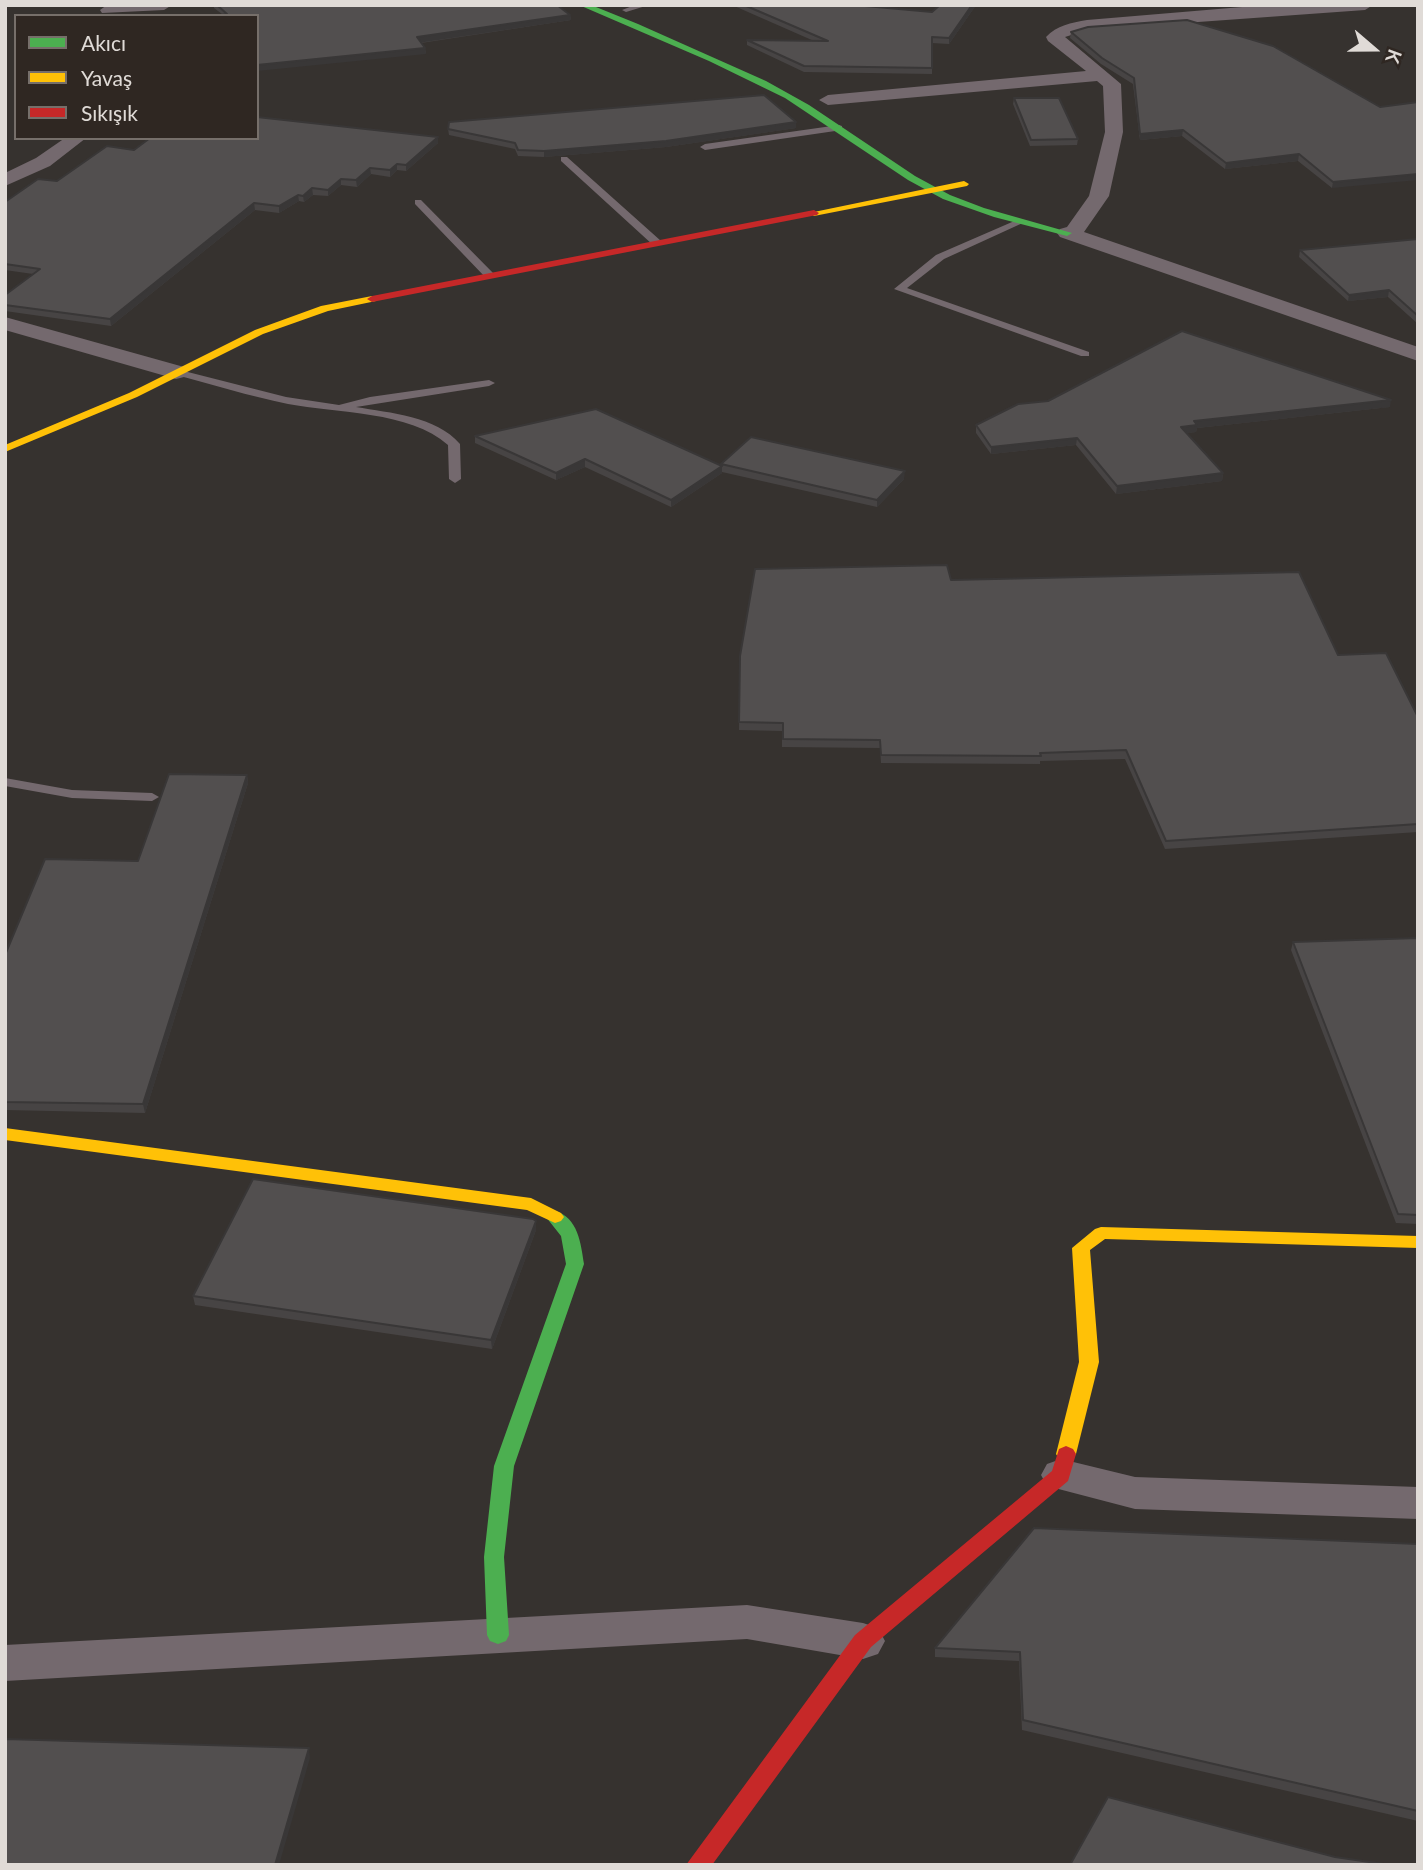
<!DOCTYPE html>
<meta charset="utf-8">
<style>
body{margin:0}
#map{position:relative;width:1423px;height:1870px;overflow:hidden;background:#36322f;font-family:Lato,sans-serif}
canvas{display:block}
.frame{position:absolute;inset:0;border:7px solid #e0dbd7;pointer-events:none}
.legend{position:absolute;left:14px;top:14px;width:245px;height:126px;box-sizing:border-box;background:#2f2722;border:2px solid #766f6a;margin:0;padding:9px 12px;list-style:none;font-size:21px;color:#e0dbd7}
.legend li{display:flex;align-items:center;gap:14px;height:35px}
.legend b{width:35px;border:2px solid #766f6a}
.north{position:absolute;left:1339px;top:14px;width:70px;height:70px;-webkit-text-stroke:5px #2f2722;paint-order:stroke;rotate:110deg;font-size:19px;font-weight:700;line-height:28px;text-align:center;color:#e0dbd7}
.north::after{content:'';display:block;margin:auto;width:24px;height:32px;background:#e0dbd7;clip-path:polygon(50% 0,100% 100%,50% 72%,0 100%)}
</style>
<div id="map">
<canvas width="1423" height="1870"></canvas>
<div class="frame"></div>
<ul class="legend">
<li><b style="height:9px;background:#4caf50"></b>Akıcı</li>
<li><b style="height:9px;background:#ffc107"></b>Yavaş</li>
<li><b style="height:9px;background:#c62828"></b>Sıkışık</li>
</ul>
<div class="north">K</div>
</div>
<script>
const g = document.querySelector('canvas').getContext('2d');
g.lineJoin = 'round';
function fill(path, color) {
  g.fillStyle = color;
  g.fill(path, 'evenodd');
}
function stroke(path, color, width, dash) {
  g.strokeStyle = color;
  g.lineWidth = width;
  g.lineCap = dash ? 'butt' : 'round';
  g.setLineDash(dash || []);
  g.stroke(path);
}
fill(new Path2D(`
 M635,5H649L626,12L622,10Z
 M839,125L842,126V130L705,150L700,147L705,144Z
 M561,157H567L661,241V245H653L561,161Z
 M415,200H421L494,274V278H486L415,204Z
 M1019,219L1027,221L944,259L907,288L1089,352V356H1081L894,289L936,255Z
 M176,369L286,397L339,405L370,397L489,380L495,383L489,386L356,407C390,413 436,416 460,444L461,479L455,483L449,479L448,445C410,411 336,413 288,404C249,396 211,384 172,374V370Z
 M5,778L72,790L152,793L159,797L152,801L72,798L5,786Z`), '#74696e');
fill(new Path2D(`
 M107,5H172L164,10L102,13L100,10Z
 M1266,5H1373L1365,10L1087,30L1065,37L1121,84L1123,132L1109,196L1084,232L1418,347V361L1060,237L1057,233L1060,229L1067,227L1089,196L1105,132L1103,86L1097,81L828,105L819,100L828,95L1086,71L1048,41L1046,37C1057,25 1071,23 1087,20Z
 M65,138H86L50,166L5,186V173L36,158Z
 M5,317L184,367L187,372L184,377L176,379L5,330Z
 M1061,1459L1135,1477L1418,1487V1519L1135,1509L1047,1486L1041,1475L1047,1464Z
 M747,1605L863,1623L878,1628L885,1641L878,1654L863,1659L747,1639L5,1681V1645Z`), '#74696e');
fill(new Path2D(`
 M579,5H591L638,24L766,81L809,105L915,176L950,195L984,208L1072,233L1067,236L994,217L943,199L908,180L785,98L709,61Z
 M555,1211C578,1217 581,1244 584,1264L514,1466L504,1557L509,1635L506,1641L498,1644L490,1641L487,1635L484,1557L494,1466L566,1264L561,1236L546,1217L549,1213Z`), '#4caf50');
fill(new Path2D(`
 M964,181L969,184L967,186L814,216L809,213Z
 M372,296L376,297V301L328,311L263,334L137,397L5,452V445L129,393L255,330L321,306Z
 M5,1128L531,1198L561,1213L564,1217L561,1221L555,1223L527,1210L5,1140Z
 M1101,1227L1418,1236V1248L1105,1239L1090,1250L1099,1362L1076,1454L1073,1459L1066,1462L1059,1459L1056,1454L1079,1362L1072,1248L1095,1229Z`), '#ffc107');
fill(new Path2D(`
 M814,210L819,213L817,215L372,302L367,299L372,296Z
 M1066,1446L1073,1449L1076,1454L1068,1481L871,1647L712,1865H686L855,1635L1052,1471L1059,1449Z`), '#c62828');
fill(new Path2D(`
 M214,5H557L570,15L571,20L421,43L425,48L426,54L222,14L214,8Z
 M732,5H854L932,12L940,5H976L949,44L932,43V74L804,72L747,45V40L814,41Z
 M1071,32L1380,107L1332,188L1298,161L1225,169L1182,136L1140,140L1133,84L1101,64L1070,38Z
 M1014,98L1078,139L1077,145L1030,146L1013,104Z
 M796,122V128L666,147L544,157L518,156L515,149L449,135L448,129Z
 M438,143L406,171L397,170L390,177L371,174L357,187L341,185L328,196L313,195L304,202L299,201L279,213L255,210L111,326L5,311V295L33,274L5,270V202L134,150Z
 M1418,239V324L1388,297L1348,301L1299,257L1300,250Z
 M1390,407L1197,428L1196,432L1187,433L1223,473L1222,481L1116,494L1076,445L991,454L976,433V425Z
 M475,436L721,465V464L904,479L877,507L722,472V473L671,507L585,467L556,480L475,443Z
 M951,580L1338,655L1418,717V832L1165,849L1125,759L1040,761V764L881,763L880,748L782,747V731L739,730L740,656Z
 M247,775L248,783L145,1113L5,1110V955L138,861Z
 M1418,938V1224L1396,1223L1291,950L1293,942Z
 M536,1221V1230L492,1349L195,1305L193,1296Z
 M1418,1544V1821L1022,1730L1019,1661L935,1657V1648Z`), '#474444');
fill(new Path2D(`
 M972,5H976L949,44V38Z
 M570,15L571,20L418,43L417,37Z
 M425,48L426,54L257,71V65Z
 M796,122V128L666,147L544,157V151Z
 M1183,130L1182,136L1140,140V134Z
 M438,137V143L406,171V165Z
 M1299,154L1298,161L1225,169L1226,163Z
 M397,164V170L390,177V170Z
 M370,168L371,174L357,187L356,180Z
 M1418,174V180L1332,188L1333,182Z
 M341,179V185L328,196V190Z
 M312,188L313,195L304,202L303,196Z
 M298,195L299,201L279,213V206Z
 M254,203L255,210L111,326L110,319Z
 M1389,290L1388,297L1348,301L1349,295Z
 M1391,400L1390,407L1197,428L1196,432L1181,434V427L1194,421Z
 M1077,438L1076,445L991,454V447Z
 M585,459V467L556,480V473Z
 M722,466V473L671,507V500Z
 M905,471L904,479L877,507V500Z
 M1223,473L1222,481L1116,494L1117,486Z
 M247,775L248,783L145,1113L143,1104Z
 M536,1221V1230L492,1349L491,1340Z
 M309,1748L310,1758L279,1865H275Z`), '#393737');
const building = new Path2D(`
 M217,5H557L570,15L417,37L425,48L257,65V16H214L227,14Z
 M744,5H854L932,12L940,5H972L949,38L932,37V68L804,66L747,40L828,41Z
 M1187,20L1273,46L1380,107L1418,102V174L1333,182L1299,154L1226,163L1183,130L1140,134L1134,78L1102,58L1071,32L1088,27Z
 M764,95L796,122L666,141L544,151L518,150L515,143L448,129L449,122Z
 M1014,98H1059L1078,139L1031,140Z
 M257,117L438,137L406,165L397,164L390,170L370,168L356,180L341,179L328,190L312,188L303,196L298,195L279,206L254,203L110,319L5,305V295L40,269L5,264V202L38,179L57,181L107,146L134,150L150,138H257Z
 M1418,239V316L1389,290L1349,295L1300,250Z
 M1182,331L1391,400L1194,421L1197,425L1181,427L1223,473L1117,486L1077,438L991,447L976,425L1018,404L1048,401Z
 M596,409L722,466L671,500L585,459L556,473L475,436Z
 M751,437L905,471L877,500L721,464Z
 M947,565L951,580L1299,572L1338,655L1386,653L1418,717V824L1166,841L1126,750L1040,753L1041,756L881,755L880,740L783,739V723L739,722L740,656L755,569Z
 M169,774L247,775L143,1104L5,1102V955L45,859L138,861Z
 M1418,938V1215L1398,1214L1293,942Z
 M253,1179L533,1219L536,1221L491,1340L193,1296Z
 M1034,1528L1418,1544V1811L1023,1720L1020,1652L935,1648Z
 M5,1739L309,1748L275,1865H5Z
 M1108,1797L1335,1857L1390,1865H1070Z`);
fill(building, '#524f4f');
stroke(building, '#393737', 2);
</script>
